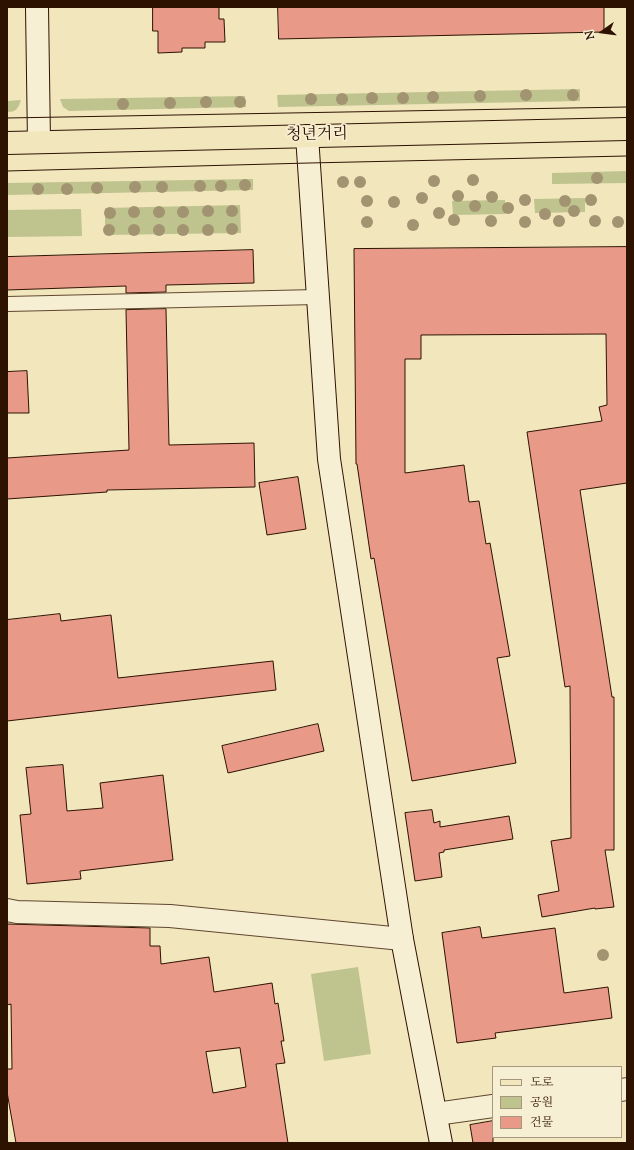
<!DOCTYPE html>
<meta charset="utf-8">
<style>
body{margin:0}
#map{position:relative;width:634px;height:1150px;overflow:hidden;background:#f2e6bd;font-family:"Sorts Mill Goudy","Noto Serif KR",serif}
canvas{display:block}
.frame{position:absolute;inset:0;border:8px solid #2e1200;pointer-events:none}
.legend{position:absolute;left:492px;top:1066px;width:130px;height:72px;box-sizing:border-box;background:#f7efd4;border:1px solid #a7977f;margin:0;padding:5px 7px;list-style:none;font-size:12px;color:#2e1200}
.legend li{display:flex;align-items:center;gap:8px;height:20px}
.legend b{width:20px;border:1px solid #a7977f}
.north{position:absolute;left:582px;top:12px;width:40px;height:40px;-webkit-text-stroke:3px #f7efd4;paint-order:stroke;rotate:256deg;font-size:11px;font-weight:700;line-height:16px;text-align:center;color:#2e1200}
.north::after{content:'';display:block;margin:auto;width:14px;height:18px;background:#2e1200;clip-path:polygon(50% 0,100% 100%,50% 72%,0 100%)}
</style>
<div id="map">
<canvas width="634" height="1150"></canvas>
<div class="frame"></div>
<ul class="legend">
<li><b style="height:5px;background:#f2e6bd"></b>도로</li>
<li><b style="height:11px;background:#bfc38e"></b>공원</li>
<li><b style="height:11px;background:#e89988"></b>건물</li>
</ul>
<div class="north">N</div>
</div>
<script>
const g = document.querySelector('canvas').getContext('2d');
g.lineJoin = 'round';
function fill(path, color) {
  g.fillStyle = color;
  g.fill(path, 'evenodd');
}
function stroke(path, color, width, dash) {
  g.strokeStyle = color;
  g.lineWidth = width;
  g.lineCap = dash ? 'butt' : 'round';
  g.setLineDash(dash || []);
  g.stroke(path);
}
function write(font, color, halo, rows, align = 'center') {
  g.font = font + ' "Sorts Mill Goudy","Noto Serif KR",serif';
  g.lineWidth = 3.5;
  g.setLineDash([]);
  g.textBaseline = 'middle';
  g.strokeStyle = halo;
  g.fillStyle = color;
  for (const [text, x, y, turn = 0] of rows) {
    g.save();
    g.translate(x, y);
    g.rotate((+turn || 0) * Math.PI / 180);
    g.textAlign = isNaN(turn) ? turn : align;
    if (halo) g.strokeText(text, 0, 0);
    g.fillText(text, 0, 0);
    g.restore();
  }
}
fill(new Path2D(`
 M580,89V101L278,107L277,95Z
 M245,96L246,107L69,111L63,107L60,99Z
 M21,100C18,109 16,112 7,112V101Z
 M627,171V183L552,184V173Z
 M253,179V190L7,195V183Z
 M585,198V212L535,213L534,199Z
 M505,200V214L453,215L452,201Z
 M240,205L241,233L105,235V208Z
 M81,209L82,236L7,237V210Z
 M358,967L371,1054L324,1061L311,974Z`), '#bfc38e');
const building = new Path2D(`
 M153,7H219V19H224L225,42H205V48H182V52L158,53V31H153Z
 M278,7H604V32L279,39Z
 M627,247V483L580,490L612,697H614V850H605L614,907L595,909V908L542,917L538,895L559,891L551,841L571,838L570,686L565,687L527,432L602,421L599,407L607,405L606,334L421,335V359H405V473L464,465L469,502L479,501L486,544L490,543L510,656L497,658L516,763L412,781L374,558L371,559L357,464H356L354,249Z
 M253,250L254,283L166,285V292L126,293V286L7,290V257Z
 M166,309L169,445L254,443L255,487L107,490V492L7,499V458L129,450L126,310Z
 M27,371L29,413H7V372Z
 M298,477L306,529L267,535L259,483Z
 M60,614L61,621L111,615L118,678L273,661L276,690L7,721V620Z
 M318,724L324,751L228,773L222,746Z
 M63,765L67,811L103,808L100,783L163,775L173,860L80,871L81,879L27,884L20,815L31,814L26,768Z
 M432,810L434,823L440,821V827L509,816L513,839L444,850V852L439,853L442,877L415,881L405,813Z
 M7,924L150,928V946H160L161,964L209,957L214,992L272,983L275,1004L278,1003L284,1041H281L285,1063L276,1064L288,1143H16L7,1092V1069H12L11,1004L7,1005ZM240,1048L246,1087L213,1093L206,1052Z
 M480,927L482,938L555,928L564,993L608,987L612,1018L495,1033L496,1038L457,1043L442,933Z
 M493,1121V1143H473L470,1125Z`);
fill(building, '#e89988');
stroke(building, '#2e1200', 1);
const lane = new Path2D(`
 M7,304L317,297`);
const street = new Path2D(`
 M7,910L17,912L170,916L402,939
 M621,1090L627,1089
 M436,1114L493,1106`);
const secondary = new Path2D(`
 M37,7L39,142
 M307,136L329,459L402,939L441,1143`);
const primary = new Path2D(`
 M7,143L627,129`);
stroke(lane, '#5f472f', 16);
stroke(street, '#5f472f', 24);
stroke(secondary, '#2e1200', 24);
stroke(primary, '#2e1200', 24);
stroke(lane, '#f7efd4', 14);
stroke(street, '#f7efd4', 22);
stroke(secondary, '#f7efd4', 22);
stroke(primary, '#f2e6bd', 22);
stroke(new Path2D(`
 M7,118L627,107
 M7,171L309,163L627,156`), '#2e1200', 1);
g.fillStyle = '#a29471';
for (const [x, y] of [
 [526,95],
 [573,95],
 [480,96],
 [433,97],
 [372,98],
 [403,98],
 [311,99],
 [342,99],
 [206,102],
 [240,102],
 [170,103],
 [123,104],
 [597,178],
 [473,180],
 [434,181],
 [343,182],
 [360,182],
 [245,185],
 [200,186],
 [221,186],
 [135,187],
 [162,187],
 [97,188],
 [38,189],
 [67,189],
 [458,196],
 [492,197],
 [422,198],
 [525,200],
 [591,200],
 [367,201],
 [565,201],
 [394,202],
 [475,206],
 [508,208],
 [208,211],
 [232,211],
 [574,211],
 [134,212],
 [159,212],
 [183,212],
 [110,213],
 [439,213],
 [545,214],
 [454,220],
 [491,221],
 [559,221],
 [595,221],
 [367,222],
 [525,222],
 [618,222],
 [413,225],
 [232,229],
 [109,230],
 [134,230],
 [159,230],
 [183,230],
 [208,230],
 [603,955]
]) {
  g.beginPath();
  g.arc(x, y, 6, 0, 2 * Math.PI);
  g.fill();
}
write('16px', '#2e1200', '#f7efd4', [
 ["청년거리",317,136,-1]
]);
</script>
